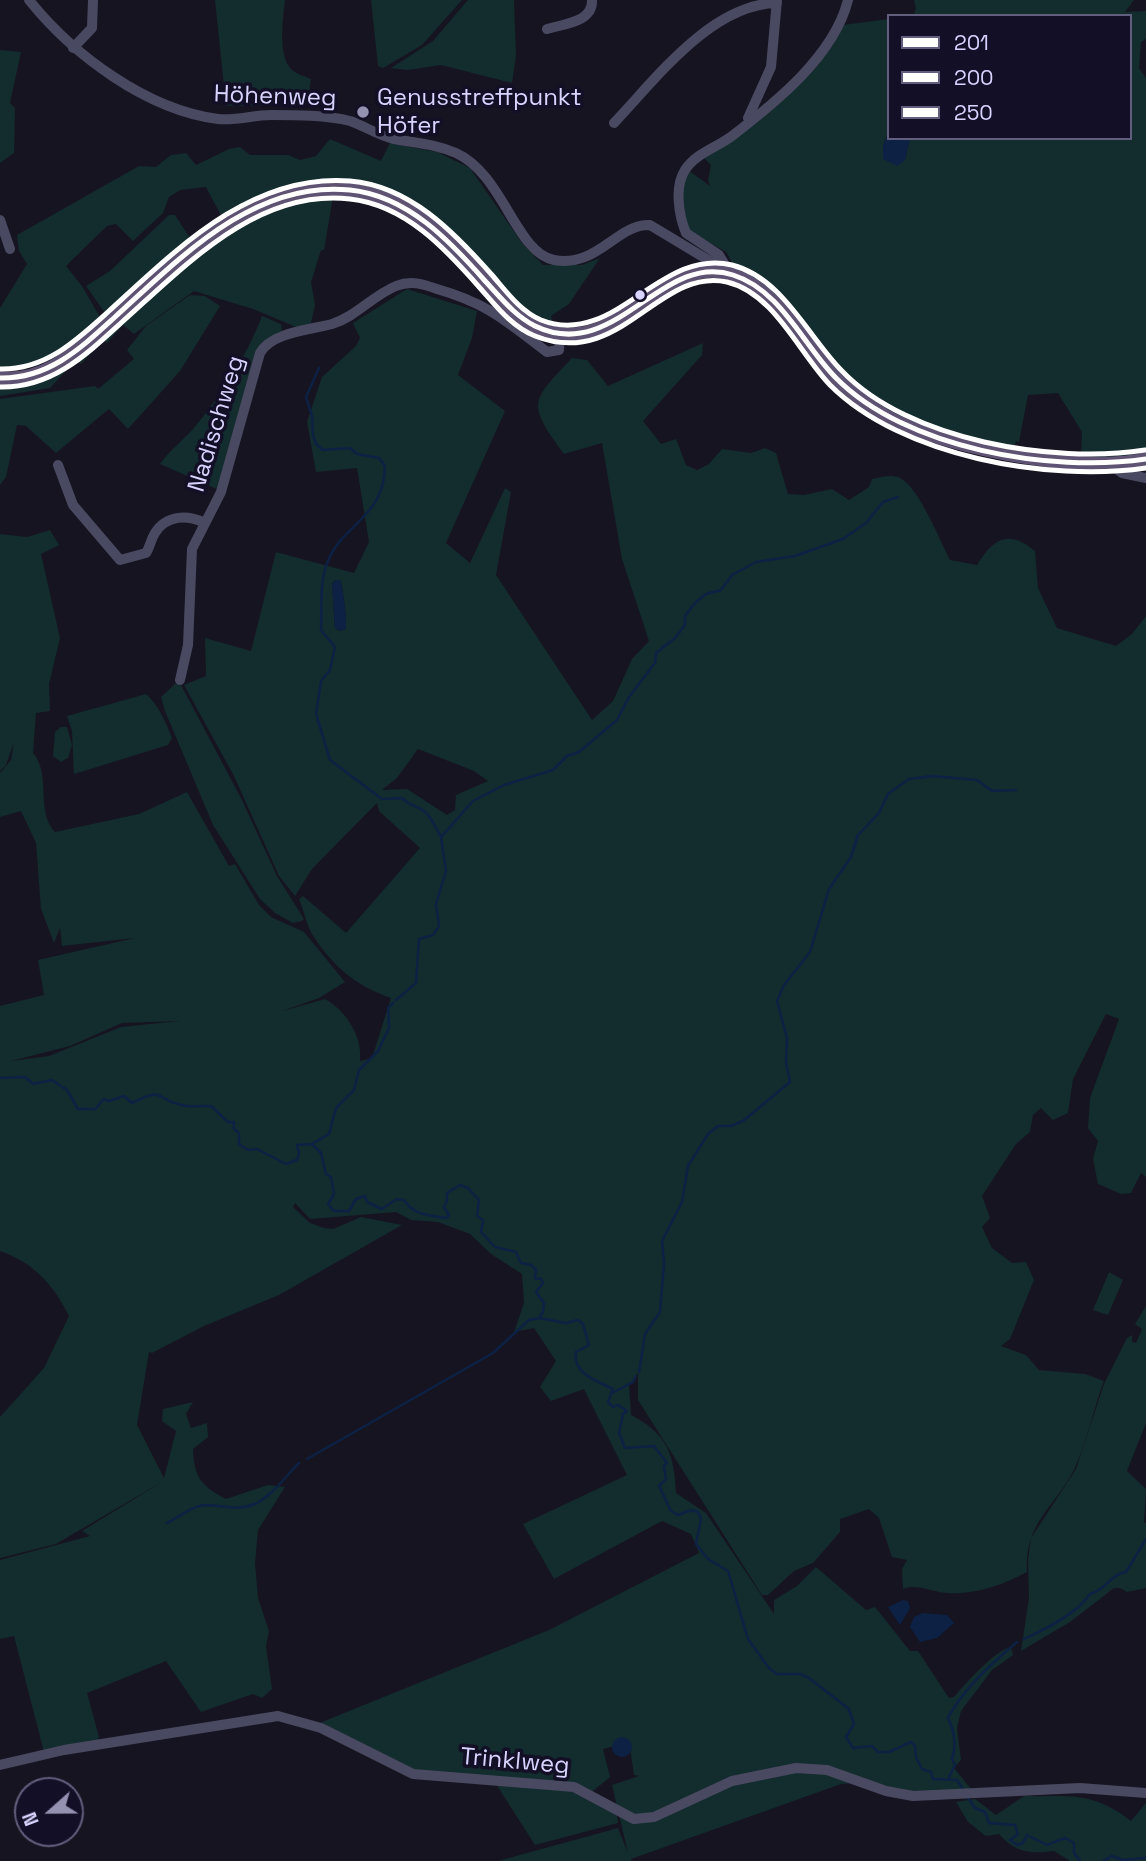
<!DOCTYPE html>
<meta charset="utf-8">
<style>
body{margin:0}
#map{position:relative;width:1146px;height:1861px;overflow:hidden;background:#161421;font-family:"Space Grotesk",sans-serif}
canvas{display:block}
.legend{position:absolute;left:887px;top:14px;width:245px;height:126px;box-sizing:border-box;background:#130f26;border:2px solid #625e7d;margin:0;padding:9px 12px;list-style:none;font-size:21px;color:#d9d4ff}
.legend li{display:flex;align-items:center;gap:14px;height:35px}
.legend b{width:35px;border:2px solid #625e7d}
.north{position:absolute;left:14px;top:1777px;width:70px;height:70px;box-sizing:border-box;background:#130f26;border:2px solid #625e7d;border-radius:50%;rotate:249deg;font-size:19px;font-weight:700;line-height:28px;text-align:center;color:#d9d4ff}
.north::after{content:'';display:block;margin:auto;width:24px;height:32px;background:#9591b1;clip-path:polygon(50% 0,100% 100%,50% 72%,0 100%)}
</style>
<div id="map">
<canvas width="1146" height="1861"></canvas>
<ul class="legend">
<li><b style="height:9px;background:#fff"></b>201</li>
<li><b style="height:9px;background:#fff"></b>200</li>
<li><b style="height:9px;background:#fff"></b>250</li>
</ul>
<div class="north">N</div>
</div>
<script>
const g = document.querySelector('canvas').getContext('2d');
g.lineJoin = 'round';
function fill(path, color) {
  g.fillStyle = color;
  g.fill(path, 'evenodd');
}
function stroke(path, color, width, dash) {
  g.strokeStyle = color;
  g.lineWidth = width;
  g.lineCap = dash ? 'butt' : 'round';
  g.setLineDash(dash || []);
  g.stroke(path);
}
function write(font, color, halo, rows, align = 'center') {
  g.font = font + ' "Space Grotesk",sans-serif';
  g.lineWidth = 7;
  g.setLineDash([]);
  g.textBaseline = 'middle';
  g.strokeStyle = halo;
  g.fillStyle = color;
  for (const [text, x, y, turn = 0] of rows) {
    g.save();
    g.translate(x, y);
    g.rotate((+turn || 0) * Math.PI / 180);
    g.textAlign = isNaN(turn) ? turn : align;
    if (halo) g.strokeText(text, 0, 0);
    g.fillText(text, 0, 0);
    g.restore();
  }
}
fill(new Path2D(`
 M215,0H285C283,18 278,53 290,68C295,74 304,76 311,79L309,92L302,94L300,105L226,106Z
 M371,0H462L422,45L383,68L378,66Z
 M468,0H514L516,56L512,83L441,65L408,70L391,68L433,41Z
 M914,0H1134L1125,12L1146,11V39L1141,42L1139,68L1146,78V454L1081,460L1082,432L1058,393L1028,395L1019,442L1016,441L1014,448C977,440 935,434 901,417C842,388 785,318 737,271L726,252L687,230L682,189L688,170L710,186L708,180L711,165L702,156L773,107L843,25L889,19V132L883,145L905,160L910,138H1130V16H913L916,9Z
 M0,50L21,52L10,103L15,108L14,153L0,163Z
 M330,139L381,161L390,143L437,152L470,168L522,243L543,265H582L600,258L569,304L551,316L555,330L520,311L434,221L337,185L225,223L206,187L180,190L169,197L163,213L133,241L116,224L107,226L66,266L82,286L101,319C70,346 44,374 0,370V308L27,264L19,251L17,235L139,166L156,167L171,155L186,153L196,165L229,149L240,147L250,155H288L300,160L316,156Z
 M306,194L333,197L324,250H321L311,282L315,305L311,323L301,329L253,309L194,291L134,334L123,325L107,343L103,340L81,364L76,360L50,388L0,396V382L31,381L214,240L251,215Z
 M169,215H175L192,241L105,313L86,286L110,271Z
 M407,289L477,311L472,338L458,375L505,411L446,543L470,563L505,488L511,492L496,575L592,720L613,701L632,659L649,641L622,559L602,443L564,454C527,403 530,402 572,358L587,360L608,386L703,343L702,355L643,421L661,444L676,439L686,465L697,470L709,464L722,449L751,453L765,448L776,453L788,494L804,495L832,489L849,500L869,487L872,479C882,477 892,474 900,478C919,487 940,541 950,560L977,565C993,538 1009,529 1035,551L1038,588L1057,628L1116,646L1132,634L1146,616V1177L1141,1173L1131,1193L1121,1194L1098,1184L1093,1159L1098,1141L1088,1128L1090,1098L1119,1019L1106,1014L1073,1079L1068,1113L1053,1120L1041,1108L1033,1115L1030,1132L1016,1144L982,1196L990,1218L982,1227L992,1248L1012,1263L1026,1262L1034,1280L1010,1339L1001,1346L1026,1355L1039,1370L1085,1374L1104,1381C1093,1410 1087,1442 1074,1470C1054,1508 1024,1523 1027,1572C1003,1585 975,1595 947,1593C931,1592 918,1583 903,1589L902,1569L907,1560L892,1557L879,1518L869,1509L840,1519V1532L813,1563L794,1571L768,1595H762L638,1400V1373L629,1385L631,1415C668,1434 674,1454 676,1493L706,1513L774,1614V1600L797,1586L816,1567L866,1610L875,1607L910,1651H918L949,1698L954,1697C965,1684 995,1650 1011,1647L1013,1655L992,1670L961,1711L957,1728L961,1760L954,1768L971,1789L913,1794L828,1768L814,1766L781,1768L783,1772H826L903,1797L947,1800L903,1799L855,1783L841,1784L631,1859L632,1861H498L618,1828L628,1853L612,1785L639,1776L634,1775L630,1748L619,1745L603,1749L610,1777L593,1791L555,1781L409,1770L317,1724L549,1630L699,1553L691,1534L662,1521L554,1579L523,1524L627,1475L584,1389L551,1401L540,1387L556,1361L534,1328L514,1332L524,1303L522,1274L491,1254L470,1234L438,1222L411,1220L396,1212L310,1219L295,1203L293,1207L310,1223L324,1228L333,1229L361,1217L402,1225L279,1295L204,1326L152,1353L149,1352L137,1425L164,1478L176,1431L162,1421L163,1409L193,1402L186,1414L191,1428L207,1423L208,1437L193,1449C194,1477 201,1486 226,1499L268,1485L285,1487L258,1530L255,1563L258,1598L269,1631L266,1646L272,1689L262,1698L253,1694L201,1712L166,1661L87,1693L99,1737L96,1744L44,1752L14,1636L0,1639V1560L90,1536L82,1531L165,1480L56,1544L0,1558V1417L44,1368L69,1316C53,1284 34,1263 0,1251V1006L44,995L38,960L135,938L62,946L60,928L54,943L41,909L36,843L21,811L0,817V773L11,760L14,742L6,765L0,771V534L27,537L50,530L59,545L41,554L60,638L49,684L50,711L36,713L33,753C52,775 35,811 55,832L139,814L187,792L229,866L235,864L259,905L271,917L304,932L345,982L319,998L282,1011L325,999C345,1010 363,1036 360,1061L372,1058L391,998C356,986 332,966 312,934C306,924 304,910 299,899L303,896L346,933L420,848L379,811L377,803L312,869L295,896L279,876L234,776L184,685L206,676L205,638L251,651L276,552L354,573L369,542L357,468L316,472L307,422L322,377L356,346L360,338L353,323ZM335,580H340C343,587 347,619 346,629L340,631L335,628L332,584ZM418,749L474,771L488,781L456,795L455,810L447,815L407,789L382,790L397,778ZM179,1021L121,1027L49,1056L11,1061L70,1046L122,1023Z
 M190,295L205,296L220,306L180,371L128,429L109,409L56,453L26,426L17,425L6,477L0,485V399L95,386L98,389L134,359L127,350L146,326Z
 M262,316L281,324L282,331L268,340L219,490L160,464C169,451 183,440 194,428C221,395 247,356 262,316Z
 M176,683L181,685L242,800L277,876L304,919L302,921L293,923L275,913L260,899L213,825L165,711L161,697Z
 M146,694C159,705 166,723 172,738L168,745L74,774L72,731L67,716Z
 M61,727H67L72,745L68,758L61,762L53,756L55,732Z
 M1109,1272L1123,1280L1108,1315L1093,1310Z
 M1146,1306V1423L1127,1471L1146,1489L1144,1523H1146V1588L1127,1592L1120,1588H1114L1070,1622L1021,1651L1029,1598L1028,1559L1031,1538L1076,1469L1104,1384L1127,1338L1132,1335V1342L1136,1343L1142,1329L1135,1324Z
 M496,1784L578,1791L617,1815L618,1823L535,1845Z
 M1024,1796C1071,1797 1092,1791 1131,1821L1146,1803V1861H1070L1054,1851C1031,1854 1015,1853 999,1834L986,1836L968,1822L956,1802L975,1799L996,1815Z`), '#132c2d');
fill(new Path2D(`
 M889,132V138H910L905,160L897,166L883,159V145Z
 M335,580H340C343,587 347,619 346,629L340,631L335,628L332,584Z
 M903,1600L908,1601L910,1608L900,1625L888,1607Z
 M923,1613L947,1615L954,1623L937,1638L920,1642L910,1627L914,1617Z
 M612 1747a10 10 0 1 1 20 0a10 10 0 1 1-20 0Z`), '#0d2144');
stroke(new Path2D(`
 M319,368L306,397L312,416L313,435L316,444L323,450L350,448L357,454L379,458L385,466C384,518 343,523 328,561C319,581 322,609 321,630L335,647L330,670L321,681L316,714L330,760L382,799L402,798C409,805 414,805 421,809C432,816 435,827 441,837
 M396,1000L416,983L419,939L433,935L439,926L436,904L446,871L441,837L473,801L504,785L553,770L567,756L579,752L617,720L629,697L655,663L656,653L675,638L685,625V616L695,603L706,594L721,590L732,575L756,562L795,556L843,539L866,523L883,502L898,497
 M0,1078L25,1077L33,1084L52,1080L67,1090L78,1109H95L104,1099L109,1101L124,1096L132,1103C165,1086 154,1099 181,1105C190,1107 201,1106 211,1106L228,1122H234V1129L239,1133V1144L248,1150L257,1149L286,1164L297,1160L299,1154L297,1145L312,1144L321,1153L326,1174L331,1177L334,1194L328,1204L334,1211H349L356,1199L365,1196L367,1202L382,1209L397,1199L404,1200C415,1216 428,1215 446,1218L449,1215L444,1207L447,1201V1193L460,1185L468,1188L479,1200L477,1216L483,1220L481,1232L495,1247L516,1252L521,1263L531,1265L536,1270L535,1278L541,1279L543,1283L536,1292L544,1303L543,1312L539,1318L566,1323L578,1320L583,1324L589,1345L576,1352C572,1373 597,1381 613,1389L608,1402L613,1407L618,1405L627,1411L623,1414L619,1433L625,1448L654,1446L667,1463L664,1466L666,1479L659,1486L671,1511L678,1515L691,1510L698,1512L701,1519L696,1544L708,1559L728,1571L748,1639L769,1668L777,1674H800L809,1678L849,1709L854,1724L846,1737L853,1748L872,1746L878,1752H889L911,1742L915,1746L916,1757L922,1769L931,1772L933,1779L957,1780L965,1792
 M312,1144L329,1134L336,1108L354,1090L359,1070L378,1051L389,1028L388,1008L393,1003
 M639,1372L645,1334L660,1312L664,1263L662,1241L682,1202L688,1166L708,1134L718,1126H731L743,1121L790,1082L786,1063L787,1038L777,1001L784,985L810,952L829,889L851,857L858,835L879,813L888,794L909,779L932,776L977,780L992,791L1016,790
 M614,1392L633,1382L636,1376
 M307,1459L493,1353L529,1320L539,1318
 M167,1523C179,1517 193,1505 207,1505C224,1506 238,1511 255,1504C272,1496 286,1476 299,1463
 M1024,1639C1046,1629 1078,1613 1090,1594C1106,1590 1111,1574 1126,1572L1146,1539
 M949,1777L955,1765L952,1759C957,1746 954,1730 948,1718C963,1689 991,1664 1017,1642
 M968,1798L975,1808L985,1812L989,1823L1015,1825L1018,1834L1010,1840L1017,1845L1023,1843L1027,1835L1047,1845L1065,1838L1074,1843V1853L1080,1861
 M1103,1861L1112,1856L1123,1860L1146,1858`), '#0d2144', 2.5);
stroke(new Path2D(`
 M29,0C73,55 147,110 218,119C236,121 253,115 271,115C295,115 327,115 350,121C365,126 379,136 394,139C415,143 436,144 456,153C503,174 516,253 554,260C598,268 616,224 650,225L728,272
 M547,29C564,24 593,22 592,0
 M73,48L92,28L93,0
 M748,118L771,67L777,0
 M614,123C656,79 711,4 777,3
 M0,220L10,249
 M730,273L719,255L686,233C679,216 674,187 685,170C696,153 716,148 732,136C775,103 834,56 848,0
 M58,465L73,505L120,560L146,553C150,547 151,539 155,533C167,514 188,515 205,523
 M1111,465L1122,473L1146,478
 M180,680L188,645L192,549L221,492L260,353C272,332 310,330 332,324C357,316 372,296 396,286C411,280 423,284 437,289C489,304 506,321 547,352L559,350L560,335
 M0,1765L64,1750L278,1716L321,1728L413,1774L574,1787L634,1819L654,1817L732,1781L796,1768L827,1770L886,1791L913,1796L1080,1788L1146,1793`), '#4a4962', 10);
stroke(new Path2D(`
 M0,378C44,383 74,353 105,326C171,268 252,177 350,190C413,198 450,241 490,286C504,303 520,321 541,329C620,361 664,250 732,274C779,291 803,344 836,378C855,396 878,414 902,424C960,449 1085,474 1146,459`), '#5e5373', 14);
stroke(new Path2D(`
 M0,378C49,379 81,348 115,317C180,258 254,180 350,190C408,196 450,241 486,282C501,298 515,316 535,326C615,365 661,251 733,275C781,290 803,345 836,378C906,449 1051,473 1146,459`), '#fff', 5);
stroke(new Path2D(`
 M0,387C51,388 85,356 121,323C184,267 257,188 350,199C405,205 445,248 480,288C496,306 512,327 535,336C621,370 658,267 727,282C774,293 799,353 830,385C902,457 1049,482 1146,468`), '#fff', 5);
stroke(new Path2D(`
 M0,369C46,370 77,340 109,311C176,250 251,173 350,181C410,186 454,232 492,275C506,291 520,311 541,320C615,349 659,247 732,265C783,278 808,337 842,371C909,441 1053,464 1145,450`), '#fff', 5);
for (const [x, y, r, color] of [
 [363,112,7,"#9591b1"],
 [640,295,6,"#d9d4ff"]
]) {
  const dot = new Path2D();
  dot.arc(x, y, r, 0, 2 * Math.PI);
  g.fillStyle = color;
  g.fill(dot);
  stroke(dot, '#130f26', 2.5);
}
write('24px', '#d9d4ff', '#130f26', [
 ["Höhenweg",275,97,2],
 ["Nadischweg",217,424,-73],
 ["Trinklweg",515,1762,5]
]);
write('24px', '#d9d4ff', '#130f26', [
 ["Genusstreffpunkt",377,98],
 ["Höfer",377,126]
], 'left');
</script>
